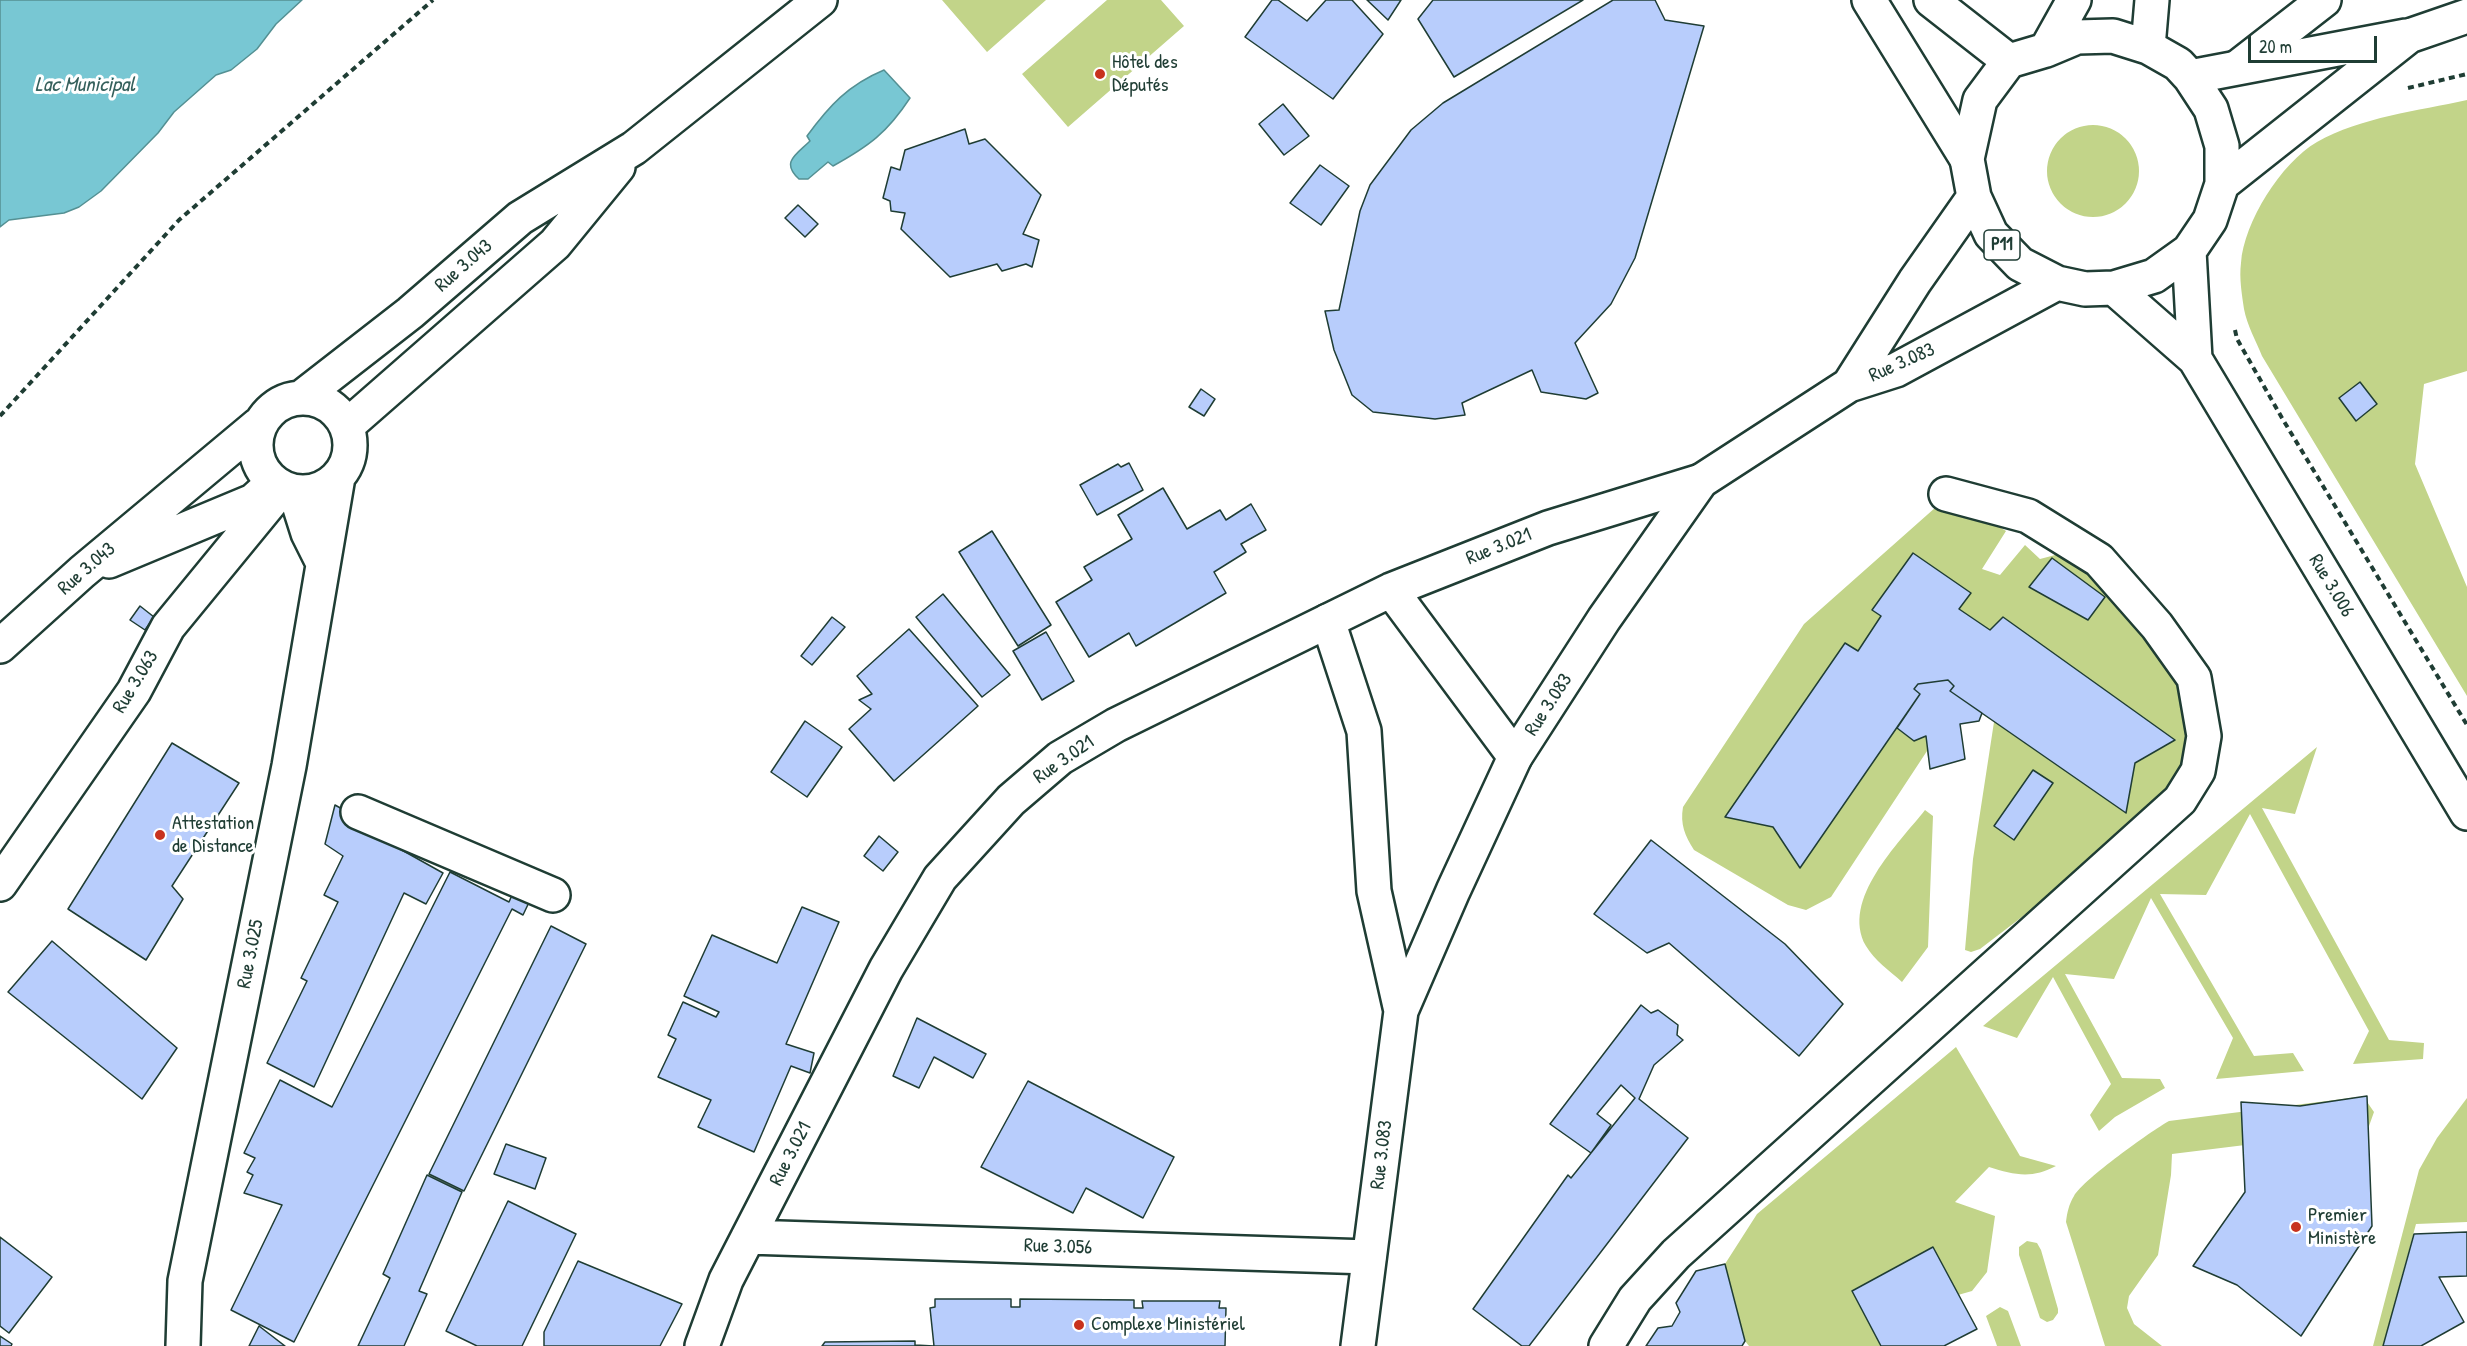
<!DOCTYPE html>
<meta charset="utf-8">
<style>
body{margin:0}
#map{position:relative;width:2467px;height:1346px;overflow:hidden;background:#fff;font-family:"Patrick Hand",sans-serif}
canvas{display:block}
.scale{position:absolute;left:2248px;top:36px;width:129px;height:27px;box-sizing:border-box;border:3px solid #1f3d34;border-top:0;padding-left:8px;font-size:18px;line-height:21px;white-space:nowrap;color:#1f3d34;-webkit-text-stroke:4px #fff;paint-order:stroke}
</style>
<div id="map">
<canvas width="2467" height="1346"></canvas>
<div class="scale">20 m</div>
</div>
<script>
const g = document.querySelector('canvas').getContext('2d');
g.lineJoin = 'round';
function fill(path, color) {
  g.fillStyle = color;
  g.fill(path, 'evenodd');
}
function stroke(path, color, width, dash) {
  g.strokeStyle = color;
  g.lineWidth = width;
  g.lineCap = dash ? 'butt' : 'round';
  g.setLineDash(dash || []);
  g.stroke(path);
}
function write(font, color, halo, rows, align = 'center') {
  g.font = font + ' "Patrick Hand",sans-serif';
  g.lineWidth = 6;
  g.setLineDash([]);
  g.textBaseline = 'middle';
  g.strokeStyle = halo;
  g.fillStyle = color;
  for (const [text, x, y, turn = 0] of rows) {
    g.save();
    g.translate(x, y);
    g.rotate((+turn || 0) * Math.PI / 180);
    g.textAlign = isNaN(turn) ? turn : align;
    if (halo) g.strokeText(text, 0, 0);
    g.fillText(text, 0, 0);
    g.restore();
  }
}
fill(new Path2D(`
 M942,0H1046L987,52Z
 M1107,0H1161L1184,26L1068,127L1022,74Z
 M2467,100V371L2424,384L2415,464L2467,587V696L2262,356C2256,341 2247,325 2244,309C2242,295 2239,278 2241,263C2244,222 2281,163 2317,142C2361,117 2418,111 2467,100Z
 M2047 171a46 46 0 1 1 92 0a46 46 0 1 1-92 0Z
 M1948,504L1970,509L2006,531L1982,569L2000,575L2025,545L2040,559L2059,554L2070,558L2138,609L2186,671L2196,784L1980,949L1971,952L1965,950L1973,859L1994,722L1982,714L1979,721L1960,724L1965,759L1930,769L1927,751L1831,897L1806,910L1788,905L1694,850C1685,836 1680,824 1683,807L1804,624L1936,507Z
 M2317,747L2295,814L2262,808L2389,1040L2424,1043L2423,1059L2353,1064L2369,1031L2250,814L2206,895L2160,894L2254,1056L2293,1053L2304,1071L2216,1079L2233,1038L2151,898L2114,979L2065,974L2122,1078L2160,1079L2165,1088L2115,1117L2099,1131L2090,1115L2111,1084L2053,977L2017,1038L1983,1026Z
 M1925,810L1933,816L1928,947L1902,982C1890,971 1874,960 1866,946C1840,900 1899,843 1925,810Z
 M1956,1047L2020,1156L2056,1166C2032,1179 2014,1175 1989,1167L1955,1202L1995,1216L1987,1272L1972,1291L1958,1295L1933,1247L1852,1291L1881,1346H1749L1745,1341L1725,1264L1757,1214Z
 M2358,1097L2365,1099L2374,1112L2369,1126L2359,1131L2172,1154L2171,1175L2158,1255L2129,1296L2127,1308L2134,1324L2162,1346H2105L2066,1222C2067,1213 2069,1204 2074,1196C2084,1179 2151,1131 2169,1121Z
 M2467,1098V1222L2416,1224L2383,1346H2373L2419,1170L2437,1138Z
 M2027,1241L2037,1243L2041,1250L2058,1309V1313L2053,1320L2047,1322L2040,1318L2019,1255V1247Z
 M2000,1307L2008,1311L2021,1346H1997L1996,1343L1986,1316Z`), '#c2d489');
const water = new Path2D(`
 M0,0H302L276,24L257,49L231,70L216,75L174,112L158,133L101,191L79,207L64,213L9,220L0,227Z
 M884,70L910,98C887,133 869,146 833,166L828,162L808,179H799C780,162 797,154 810,141L807,136C829,106 848,85 884,70Z`);
fill(water, '#78c7d3');
stroke(water, '#549093', 1.5);
const building = new Path2D(`
 M1272,0H1278L1307,21L1326,0H1352L1383,34L1333,99L1245,37Z
 M1367,0H1401L1388,20Z
 M1433,0H1583L1454,77L1418,19Z
 M1613,0H1655L1665,20L1704,26L1635,258L1611,304L1575,343L1598,393L1586,399L1541,392L1532,370L1462,403L1465,415L1435,419L1373,412L1352,395L1334,350L1325,311L1339,310L1360,211L1370,185L1411,130L1443,103Z
 M1283,104L1309,136L1284,155L1259,124Z
 M965,129L969,144L985,139L1041,195L1023,234L1039,240L1032,267L1026,264L1002,271L997,264L950,277L901,229L905,213L891,211L890,201L883,198L891,167L900,170L905,150Z
 M1320,165L1349,186L1321,225L1290,203Z
 M798,205L818,224L805,237L785,218Z
 M2360,382L2377,404L2356,421L2339,398Z
 M1201,389L1215,399L1204,416L1189,407Z
 M1129,463L1143,490L1097,515L1080,485L1118,464L1121,467Z
 M1163,488L1187,529L1220,510L1226,520L1251,504L1266,530L1241,544L1246,552L1214,572L1226,593L1136,646L1129,633L1089,657L1056,602L1092,580L1084,567L1132,539L1118,515Z
 M992,531L1051,625L1018,646L959,552Z
 M1913,553L1971,593L1959,609L1990,630L2003,617L2175,740L2135,763L2126,813L1950,691L1954,686L1948,680L1918,684L1914,689L1920,694L1800,868L1773,827L1725,817L1845,643L1858,651L1881,616L1872,610Z
 M2052,558L2105,597L2088,620L2029,587Z
 M943,594L1010,675L982,697L916,617Z
 M140,606L154,617L145,630L130,620Z
 M832,617L845,627L812,665L801,656Z
 M909,629L978,706L894,781L849,729L871,709L859,700L872,694L857,676Z
 M1046,632L1074,681L1042,700L1013,651Z
 M1948,680L1954,686L1950,691L1982,713L1979,721L1960,724L1965,759L1930,769L1926,736L1914,741L1897,728L1920,694L1914,689L1918,684Z
 M805,721L842,747L807,797L771,772Z
 M172,743L239,783L172,886L183,899L146,960L68,909Z
 M2033,770L2053,783L2014,840L1994,826Z
 M335,805L403,843L400,849L443,873L426,904L404,893L314,1087L267,1063L307,981L301,978L338,902L324,895L343,856L325,844Z
 M879,836L898,852L883,871L864,856Z
 M1651,840L1785,944L1843,1004L1799,1056L1669,943L1647,953L1594,914Z
 M450,872L509,902L515,888L532,896L523,915L512,909L294,1342L231,1310L282,1205L244,1193L253,1175L247,1172L255,1158L244,1153L280,1080L332,1107Z
 M802,907L839,922L786,1044L814,1053L810,1073L791,1066L754,1152L698,1127L711,1100L658,1077L676,1039L668,1035L683,1002L716,1017L719,1012L684,996L712,935L777,963Z
 M551,926L586,944L464,1191L429,1174Z
 M52,941L177,1048L142,1099L8,992Z
 M1641,1005L1651,1013L1658,1010L1678,1025L1677,1035L1683,1040L1654,1065L1639,1099L1688,1138L1529,1346H1522L1473,1309L1568,1175L1571,1178L1635,1098L1621,1085L1597,1114L1611,1125L1591,1153L1550,1124Z
 M917,1018L986,1054L973,1078L934,1057L919,1088L893,1076Z
 M1028,1081L1174,1157L1143,1218L1086,1188L1073,1213L981,1167Z
 M2367,1096L2372,1226L2301,1336L2237,1285L2193,1266L2245,1192L2241,1102L2300,1106Z
 M506,1144L546,1158L535,1189L494,1174Z
 M427,1175L462,1192L419,1291L427,1294L404,1346H358L390,1278L383,1274Z
 M508,1201L576,1234L522,1346H477L446,1331Z
 M2467,1232V1276L2439,1277L2464,1322L2421,1346H2383L2414,1234Z
 M0,1237L52,1277L9,1333L0,1326Z
 M1933,1247L1977,1329L1944,1346H1881L1852,1291Z
 M578,1261L682,1304L660,1346H544V1332Z
 M1725,1264L1745,1341L1742,1346H1646L1658,1328L1672,1326L1680,1312L1676,1303L1696,1271Z
 M935,1299H1011V1307H1020V1299L1134,1300V1308H1143L1142,1301H1220L1219,1308H1226L1225,1346H822L825,1342L915,1341V1345L934,1346L930,1308L935,1307Z
 M259,1326L285,1346H249Z
 M0,1336L12,1344L11,1346H0Z`);
fill(building, '#b8cdfc');
stroke(building, '#1f3d34', 1.5);
const minor = new Path2D(`
 M1869,0L1967,159
 M1931,0L2009,61
 M2238,67L2324,0
 M302,397L410,313L520,218L634,148L820,0
 M256 445a47 47 0 1 1 94 0a47 47 0 1 1-94 0Z
 M347,426L555,244L618,167
 M295,492L308,533L323,563
 M109,561L253,501L273,483
 M1391,590L1515,757
 M0,646L82,572L258,425
 M358,812L553,895
 M0,884L134,691L168,627L282,488
 M748,1237L1369,1257
 M183,1346L185,1281L289,766L338,477
 M702,1346L726,1280L886,969L940,878L1011,800L1060,758L1116,725L1391,590L1548,528L1701,481
 M1606,1346L1635,1299L1676,1254L2180,800L2198,771L2204,736L2194,678L2157,626L2099,560L2028,516L1946,494`);
const major = new Path2D(`
 M2113,36L2148,47L2178,64L2190,77L2211,109L2222,146V184L2210,220L2189,251L2154,276L2114,288L2085,289L2057,283L2020,264L1991,234L1974,197L1967,159L1980,100L2009,61L2046,50L2077,37Z
 M2148,47L2152,0
 M2046,50L2074,0
 M2190,77L2406,36
 M2222,184L2409,36L2467,16
 M2189,251L2195,359
 M2114,288L2195,359L2467,813
 M1849,385L1915,281L1974,197
 M1328,621L1364,731L1374,891L1401,1011
 M1358,1346L1401,1011L1453,891L1515,757L1604,619L1701,481L1849,385L1896,370L2057,283`);
stroke(minor, '#1f3d34', 38);
stroke(major, '#1f3d34', 38);
stroke(new Path2D(`
 M2408,88L2467,74
 M2235,330L2237,339L2282,418L2467,725
 M0,416L179,220L433,0`), '#1f3d34', 4, [6, 4.5]);
stroke(minor, '#fff', 33);
stroke(major, '#fff', 33);
for (const [x, y, r, color] of [
 [1100,74,6,"#c8321e"],
 [160,835,6,"#c8321e"],
 [2296,1227,6,"#c8321e"],
 [1079,1325,6,"#c8321e"]
]) {
  const dot = new Path2D();
  dot.arc(x, y, r, 0, 2 * Math.PI);
  g.fillStyle = color;
  g.fill(dot);
  stroke(dot, '#fff', 2);
}
for (const [x, y, w] of [
 [2002,245,36]
]) {
  const box = new Path2D();
  box.roundRect(x - w / 2, y - 15, w, 30, 4.5);
  g.fillStyle = '#fff';
  g.fill(box);
  stroke(box, '#1f3d34', 1.5);
}
write('bold 18px', '#1f3d34', null, [
 ["P11",2002,245]
]);
write('20px', '#1f3d34', '#fff', [
 ["Hôtel des",1112,63],
 ["Députés",1112,86],
 ["Attestation",172,824],
 ["de Distance",172,847],
 ["Premier",2308,1216],
 ["Ministère",2308,1239],
 ["Complexe Ministériel",1091,1325]
], 'left');
write('20px', '#1f3d34', '#fff', [
 ["Rue 3.043",464,266,-41],
 ["Rue 3.083",1902,363,-24],
 ["Rue 3.021",1499,547,-22],
 ["Rue 3.043",87,569,-41],
 ["Rue 3.006",2331,586,59],
 ["Rue 3.063",136,682,-59],
 ["Rue 3.083",1549,705,-57],
 ["Rue 3.021",1064,760,-35],
 ["Rue 3.025",251,954,-79],
 ["Rue 3.021",791,1154,-63],
 ["Rue 3.083",1382,1155,-83],
 ["Rue 3.056",1058,1247,2]
]);
write('italic 21px', '#35605c', '#fff', [
 ["Lac Municipal",85,85]
]);
</script>
